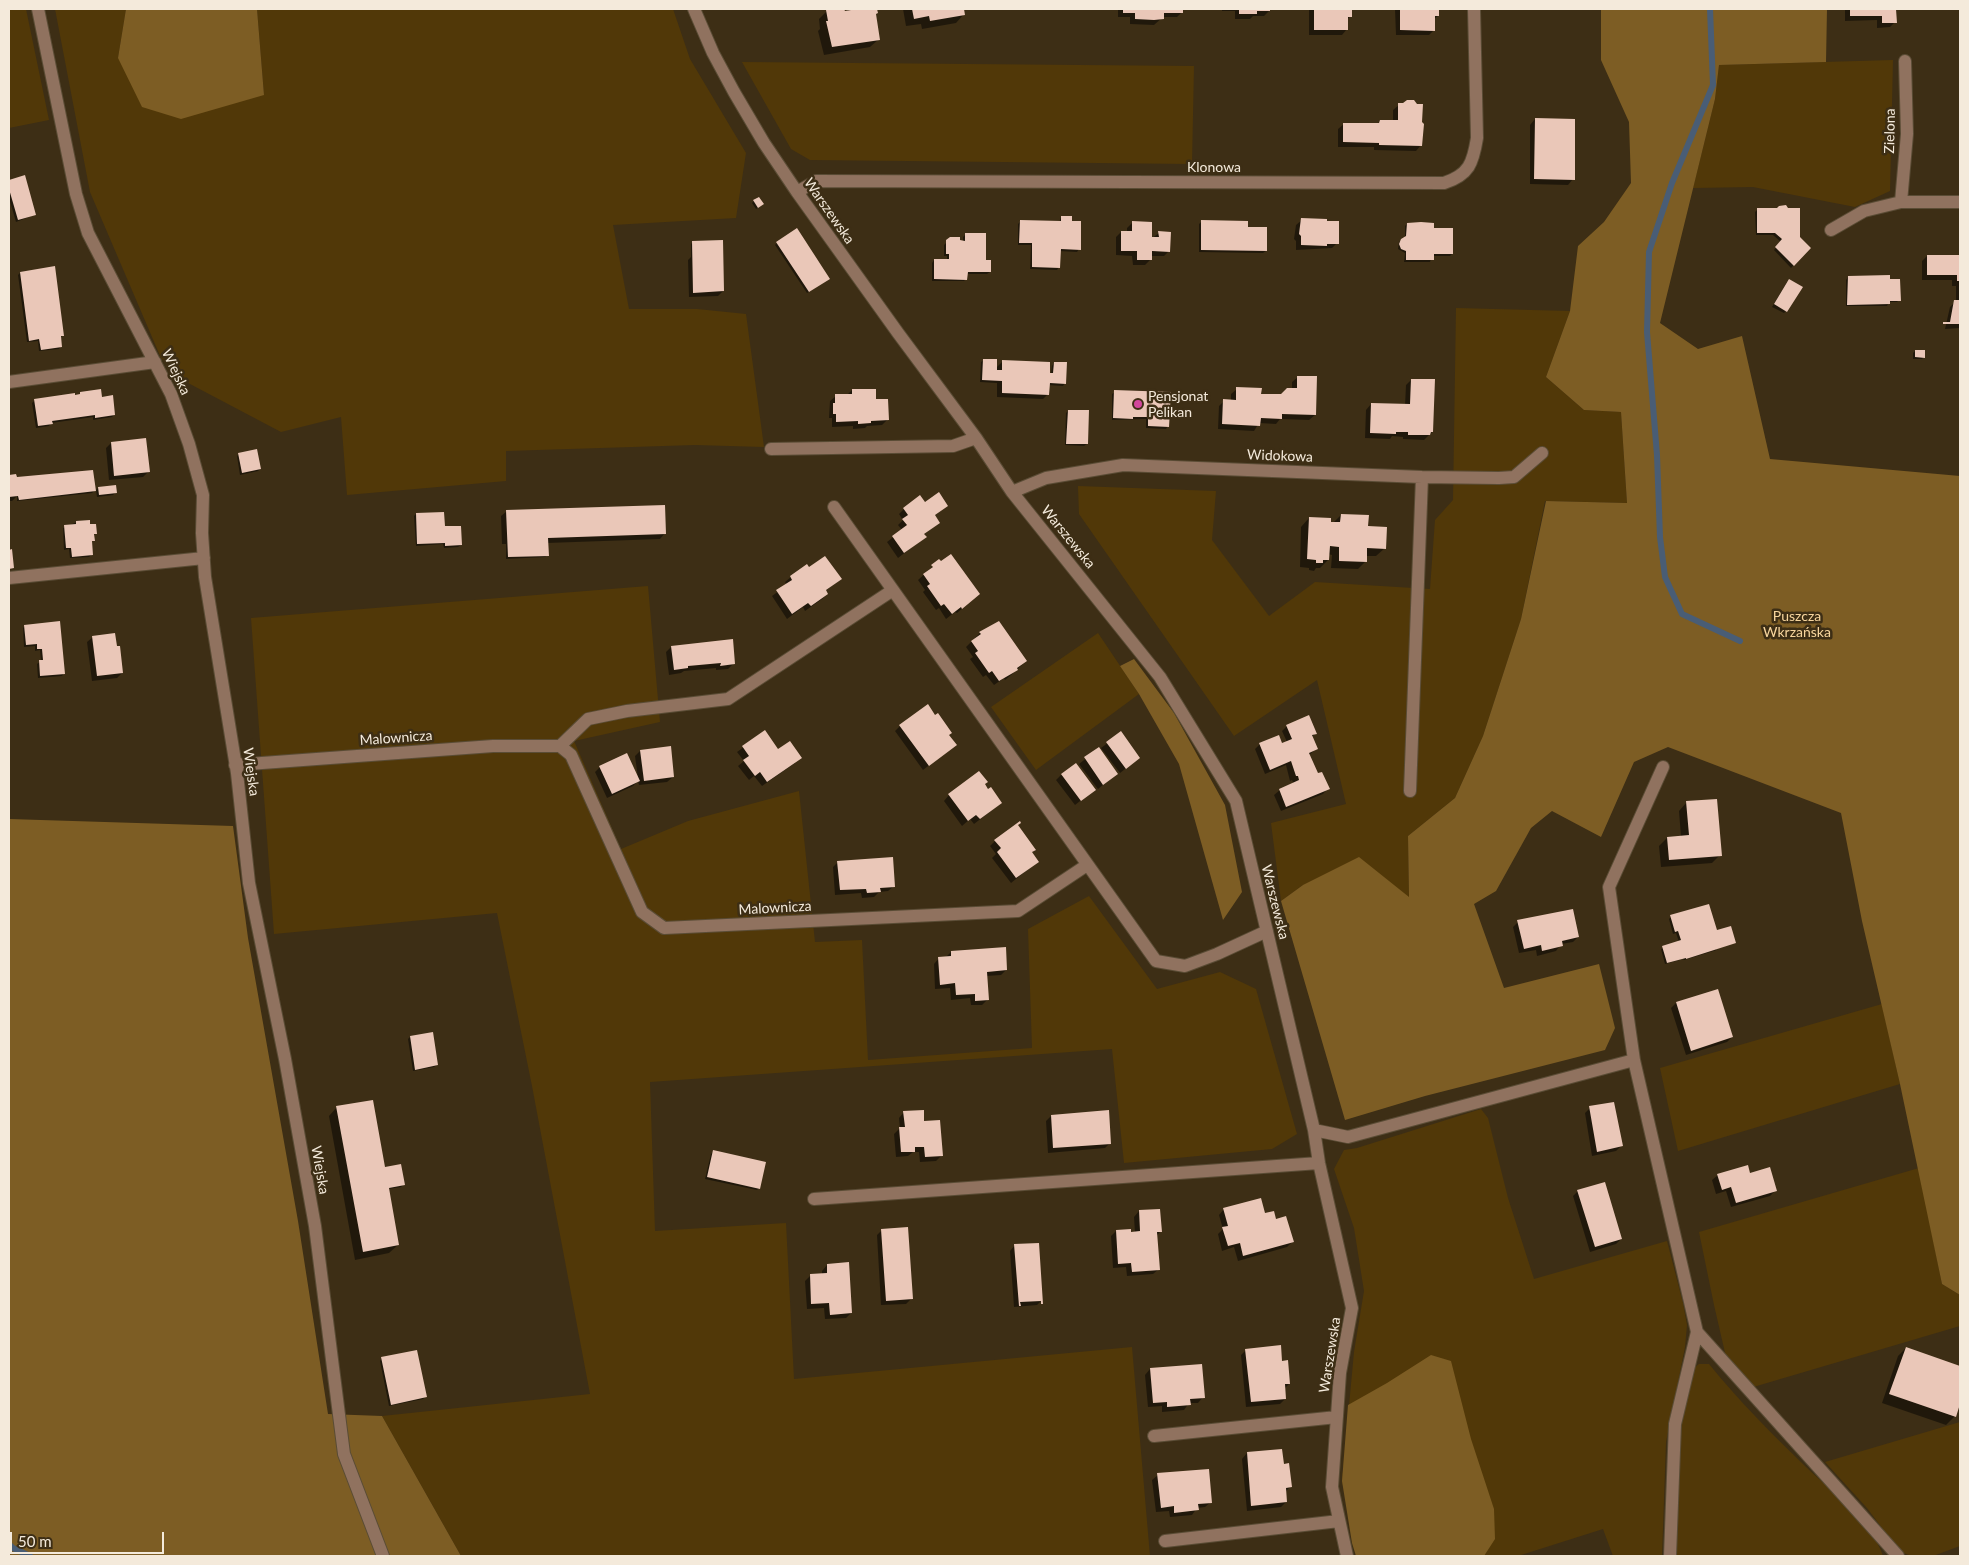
<!DOCTYPE html>
<meta charset="utf-8">
<style>
body{margin:0}
#map{position:relative;width:1969px;height:1565px;overflow:hidden;background:#3d2e15;font-family:Lato,sans-serif}
canvas{display:block}
.frame{position:absolute;inset:0;border:10px solid #f4eadb;pointer-events:none}
.scale{position:absolute;left:10px;top:1532px;width:154px;height:22px;box-sizing:border-box;border:2px solid #f4eadb;border-top:0;padding-left:6px;font-size:15px;line-height:18px;white-space:nowrap;color:#f4eadb;-webkit-text-stroke:4px #3d2e15;paint-order:stroke}
</style>
<div id="map">
<canvas width="1969" height="1565"></canvas>
<div class="frame"></div>
<div class="scale">50 m</div>
</div>
<script>
const g = document.querySelector('canvas').getContext('2d');
g.lineJoin = 'round';
function fill(path, color) {
  g.fillStyle = color;
  g.fill(path, 'evenodd');
}
function stroke(path, color, width, dash) {
  g.strokeStyle = color;
  g.lineWidth = width;
  g.lineCap = dash ? 'butt' : 'round';
  g.setLineDash(dash || []);
  g.stroke(path);
}
function write(font, color, halo, rows, align = 'center') {
  g.font = font + ' Lato,sans-serif';
  g.lineWidth = 5;
  g.setLineDash([]);
  g.textBaseline = 'middle';
  g.strokeStyle = halo;
  g.fillStyle = color;
  for (const [text, x, y, turn = 0] of rows) {
    g.save();
    g.translate(x, y);
    g.rotate((+turn || 0) * Math.PI / 180);
    g.textAlign = isNaN(turn) ? turn : align;
    if (halo) g.strokeText(text, 0, 0);
    g.fillText(text, 0, 0);
    g.restore();
  }
}
fill(new Path2D(`
 M9,9H26L49,120L9,128Z
 M55,9H126L118,58L264,95L257,9H673L690,59L746,153L736,218L613,225L629,309H697L746,314L764,447L695,445L506,451V481L347,495L341,417L281,432L190,384L161,358L90,192Z
 M1893,60L1890,191L1855,207L1753,187L1693,188L1715,99L1719,65Z
 M742,62L1194,66L1192,164L810,160L791,149Z
 M1456,308L1570,311L1546,377L1584,410L1621,412L1627,503L1545,501L1521,619L1483,736L1455,798L1408,836L1409,897L1303,885L1281,901L1271,823L1346,804L1317,680L1234,736L1079,514L1078,486L1216,491L1212,540L1269,616L1315,582L1430,589L1435,520L1453,500Z
 M648,586L660,722L574,741L621,849L688,821L799,791L815,942L862,940L868,1060L1032,1048L1028,929L1089,896L1157,989L1220,972L1256,989L1297,1134L1272,1149L1124,1163L1112,1049L650,1082L655,1231L786,1223L794,1379L1132,1347L1150,1556H461L382,1416L590,1394L532,1086L497,913L274,934L251,618Z
 M1098,633L1139,694L1036,770L991,707Z
 M1882,1004L1900,1084L1678,1151L1660,1068Z
 M1481,1109L1488,1118L1508,1198L1534,1279L1667,1241L1683,1303L1687,1325L1685,1347L1666,1442L1662,1556H1613L1603,1529L1518,1556H1357L1342,1481L1354,1352L1364,1291L1354,1228L1334,1169L1344,1150L1357,1148Z
 M1919,1168L1942,1284L1960,1295V1326L1750,1388L1726,1357L1714,1305L1699,1232Z
 M1699,1364H1709C1739,1401 1772,1434 1806,1467C1832,1492 1872,1521 1883,1556H1673L1679,1430L1694,1368Z
 M1960,1422V1546L1933,1556H1912L1900,1552L1867,1508L1825,1462Z`), '#513808');
fill(new Path2D(`
 M126,9H257L264,95L181,119L142,107L118,58Z
 M1601,9H1827L1826,62L1719,65L1715,99L1660,323L1698,349L1742,336L1770,459L1960,476V1295L1942,1284L1900,1084L1862,921L1841,813L1668,747L1634,762L1601,837L1552,811L1531,828L1496,891L1474,904L1504,988L1599,964L1615,1028L1605,1050L1425,1096L1345,1120L1281,901L1303,885L1359,857L1409,897L1408,836L1455,798L1483,736L1521,619L1546,501L1627,503L1621,412L1584,410L1546,377L1570,311L1578,246L1604,222L1631,183L1629,122L1601,60Z
 M1134,659L1174,713L1225,805L1242,892L1223,920L1179,764L1139,694L1120,666Z
 M9,819L233,826L248,938L298,1221L328,1414L382,1416L461,1556H9Z
 M1431,1355L1451,1361L1471,1439L1494,1509L1495,1539L1484,1556H1356L1352,1543L1342,1481L1348,1405L1387,1383Z`), '#7d5d24');
fill(new Path2D(`
 M843,9L844,13L848,12V9H875L879,39L870,47L824,55L818,31L820,29L819,19L827,11Z
 M903,9H963L964,14L956,23L922,29L921,24L906,26Z
 M1118,9H1182V12L1177,17H1163L1154,25L1130,24V17H1118Z
 M1222,9H1269V11L1264,16H1253L1250,19H1235V11H1222Z
 M1309,9H1350V16L1347,20V29L1342,35H1309Z
 M1395,9H1438V16L1434,19V30L1429,35H1396Z
 M1845,9H1895V22L1890,27L1877,28V20L1845,21Z
 M1399,105L1421,145L1416,151L1374,150V147H1338V129L1344,124H1377L1380,122H1393V110Z
 M1535,119L1573,179L1568,185L1530,184V125Z
 M24,177L34,215L16,222L9,198V181Z
 M754,201L760,206L756,209L752,203Z
 M1758,209L1799,237L1810,248L1791,268L1774,250L1781,242L1773,235H1756L1755,212Z
 M1061,217L1079,249L1077,252L1059,251V267L1057,270L1030,269L1031,245H1018V224L1020,222L1059,223Z
 M1302,220L1337,243L1332,248L1296,250V241L1294,239L1296,225Z
 M1202,221L1247,228L1266,251L1263,253L1199,252V224Z
 M1133,222L1151,239L1159,233L1169,251L1164,256H1150V260L1145,265H1133L1132,256L1116,255V237L1121,232H1127V228Z
 M1407,224L1433,229L1452,254L1450,256H1432L1430,262H1404L1405,253L1398,249L1399,242L1405,238V226Z
 M966,234L985,261L990,272L987,274H966V279L964,281H932V263L934,260H947V256H944V245L950,239L963,242V237Z
 M693,242L723,291L718,296L689,297L688,260L691,257V244Z
 M777,243L826,281L807,293L775,245Z
 M1927,256H1960V328L1945,329L1950,307L1956,301V286H1952V280H1922V261Z
 M53,267L63,335L60,338L61,346L59,349L39,351L38,341L27,342L18,275L20,273Z
 M1848,277L1889,280L1899,300L1897,302H1889L1887,306H1846V280Z
 M1787,282L1786,311L1784,313L1772,307Z
 M1915,351L1924,357L1922,359H1913V353Z
 M984,360L995,369L1003,361L1051,374L1052,366L1054,363L1065,383L1063,386L1048,385V394L1043,399L997,397V383L980,382L981,362Z
 M1298,377L1315,415L1309,420L1280,419L1276,424L1259,423L1254,431L1218,429L1219,406L1224,401H1231V394L1237,389L1260,395L1281,396L1292,389V382Z
 M1411,380L1432,432L1424,440L1403,439V437L1392,436L1390,439L1365,438L1366,410L1371,404L1405,406L1406,385Z
 M852,390L875,400L887,420L882,425L867,426L865,428L853,429V426L832,427V418H829L830,401L836,396L847,395Z
 M1115,392L1168,426L1166,429L1146,428V419L1112,420V394Z
 M80,394L101,398L114,415L112,417L93,420V417L51,423L49,426L36,428L32,403L35,400L78,396Z
 M1068,411L1087,444L1084,446L1065,445L1066,413Z
 M111,443L149,471L143,477L109,480L106,448Z
 M239,454L260,469L258,471L240,475L237,456Z
 M9,476H15L16,480L94,491L92,493L17,501V496L12,501H9Z
 M98,488L115,493L113,495L97,497L96,490Z
 M925,504L947,505L934,516L938,523L923,535L925,537L898,558L887,542L902,530L898,525L903,520L899,514L904,509Z
 M507,511L665,533L660,539L547,543L548,555L545,557L506,559V544H502L501,516Z
 M416,514L444,528L461,545L458,547L444,548L443,544L416,546L414,516Z
 M1341,515L1367,527L1385,548L1376,556H1366V561L1358,569L1331,568L1332,555L1328,554V560L1320,568H1316L1314,571L1309,570V568L1300,567L1301,527L1309,518L1333,523Z
 M77,522L89,526L95,533L91,542L92,554L89,557L70,558L69,549L64,550L63,528Z
 M939,561L973,599L957,613L955,612L946,619L939,608L936,610L923,592L925,590L918,580Z
 M809,569L841,579L825,591L827,594L822,599L805,611L803,607L787,619L772,596L787,585L785,582L791,577Z
 M999,622L1026,661L1011,675L1005,680L1004,678L994,685L986,675L983,677L970,659L973,657L966,647L980,633Z
 M25,626L64,673L62,676L38,678L37,664L41,661L40,650L35,651V646L24,647L23,628Z
 M93,637L122,673L117,678L92,681L87,642Z
 M731,640L734,663L728,669L716,670V668L684,671L681,673L669,675L666,652L671,647Z
 M900,726L948,735L955,745L923,770L895,731Z
 M1287,726L1315,733L1312,737L1316,749L1309,755L1317,775L1328,788L1323,794L1281,811L1274,795L1280,790L1294,784L1292,780L1290,781L1286,765L1265,774L1255,749L1260,744L1281,745L1287,742L1282,731Z
 M764,732L778,751L795,763L762,786L754,776L749,780L738,766L744,761L737,752Z
 M1121,733L1139,758L1120,773L1101,748Z
 M1098,749L1116,774L1098,789L1079,764Z
 M640,751L673,777L667,782L639,785L638,781L633,786L607,798L595,772L600,767L638,778L635,756Z
 M1061,775L1094,790L1075,805L1056,780Z
 M984,784L1001,803L974,824L970,819L962,826L944,801L949,795Z
 M1687,802L1720,855L1712,863L1661,867L1659,846L1667,838L1681,837L1679,811Z
 M995,841L1031,853L1037,862L1011,883L992,858L996,854L990,846Z
 M838,862L894,886L888,891L879,892L874,897L862,898L861,893L835,895L833,867Z
 M1671,917L1716,947V950L1720,949L1684,960L1683,959L1665,964L1661,949L1679,942L1676,933L1673,934L1669,919Z
 M1518,922L1578,937L1573,942L1561,944L1556,951L1537,956L1536,950L1519,953L1513,927Z
 M951,952L1006,970L1001,975L986,976L988,999L982,1005H971L970,998L951,1000L950,988L935,989L934,964L939,958H945Z
 M1717,990L1732,1037L1727,1042L1686,1055L1671,1008L1676,1003Z
 M410,1037L437,1065L434,1067L413,1071L408,1039Z
 M337,1107L384,1170L403,1185L401,1187L388,1189L398,1245L389,1253L355,1260L329,1116Z
 M1590,1108L1621,1146L1616,1151L1592,1156L1585,1113Z
 M904,1112L923,1123L941,1156L936,1161L920,1162L919,1152H913L908,1156L896,1157L894,1134L900,1128L899,1118Z
 M1051,1116L1110,1143L1105,1148L1048,1153L1046,1121Z
 M713,1152L759,1188L757,1190L705,1179L711,1154Z
 M1749,1174L1775,1191L1770,1196L1731,1207L1726,1191L1716,1194L1712,1180L1718,1175Z
 M1578,1191L1621,1239L1616,1244L1590,1252L1573,1196Z
 M1224,1209L1264,1215L1275,1221L1292,1242L1287,1247L1238,1261L1234,1247L1222,1251L1218,1234L1223,1229L1219,1215Z
 M1139,1211L1161,1231L1156,1236L1159,1269L1153,1274L1127,1276L1126,1267L1113,1268L1111,1236L1116,1231L1135,1233L1134,1217Z
 M882,1230L912,1298L906,1304L881,1305L877,1235Z
 M1015,1245L1042,1300L1037,1305L1014,1307L1010,1251Z
 M827,1265L851,1313L846,1318L825,1319L824,1308L807,1309L805,1281L810,1276L822,1275V1271Z
 M1906,1348L1960,1367V1400L1954,1417L1946,1425L1882,1403L1898,1356Z
 M1246,1350L1281,1362L1289,1384L1284,1389L1285,1399L1280,1404L1246,1407L1241,1355Z
 M382,1358L426,1396L423,1399L389,1406L380,1361Z
 M1150,1369L1203,1397L1198,1403H1189L1184,1410L1162,1412V1406L1148,1407L1145,1375Z
 M1247,1453L1282,1465L1290,1487L1285,1492L1286,1502L1281,1507L1247,1511L1242,1459Z
 M1158,1475L1211,1502L1205,1507L1197,1508L1192,1515L1170,1517L1169,1511L1156,1512L1152,1480Z`), '#0007');
stroke(new Path2D(`
 M1710,9L1713,85L1672,183L1649,252L1647,332L1657,455L1660,537L1665,577L1682,614L1740,641
 M9,1544L13,1548L30,1556`), '#495d75', 6);
fill(new Path2D(`
 M834,9H844L845,11L857,9H877L878,13L876,14L880,40L832,47L826,21H828L826,10Z
 M912,9H964L965,15L930,21L929,16L914,19Z
 M1123,9H1183V13H1164V19L1154,20L1135,19V13H1123Z
 M1239,9H1270V11H1257V14H1239Z
 M1314,9H1352V17H1348V30H1314Z
 M1400,9H1439V16H1435V31L1400,30Z
 M1850,9H1896L1897,23H1882V16H1850Z
 M1407,100H1414L1417,104H1423L1422,122L1424,124L1422,146L1379,145V143L1343,142V123H1379L1380,120H1398V103H1403Z
 M1535,118L1575,119V180L1534,179Z
 M25,175L36,215L18,220L9,189V180Z
 M759,197L764,204L758,208L753,200Z
 M1786,205L1788,208H1800V237L1811,248L1794,266L1775,247L1782,239L1775,233H1757V208H1777L1779,206Z
 M1061,216H1072V221H1081V250L1061,249L1060,268L1032,267V243H1019L1020,220L1061,221Z
 M1301,218L1327,219V221H1339V244H1327V246L1301,245V236L1299,234Z
 M1201,220L1248,221V227H1267V251L1201,250Z
 M1132,221L1152,222V237H1159L1158,231L1171,232L1170,252L1152,251V260H1137V251H1121V231H1132Z
 M1421,222L1434,223V228H1453V254H1434V260H1406V251L1401,249L1399,244L1401,239L1406,236L1407,223Z
 M797,228L830,279L809,292L776,242Z
 M965,233H986V260H991V272H968L967,280L934,279V259H949V254H946V240L950,237H960V240L965,241Z
 M723,240L724,291L693,293L692,241Z
 M1927,255H1960V281H1957V275H1927Z
 M55,266L64,336H61L62,347L41,350L39,339L29,341L20,272Z
 M1890,275V279H1900L1901,301H1890V304L1847,305L1848,276Z
 M1789,279L1803,287L1787,312L1774,304Z
 M1954,300H1960V324H1943V322H1950Z
 M1915,350H1925V358L1915,357Z
 M983,359H997V370H1002V360L1050,362V373H1053L1054,362H1067L1066,384L1050,383L1049,395L1002,393V381L982,380Z
 M1297,376H1317L1316,415L1282,414V419L1261,418L1260,426L1222,424L1223,399L1236,400V387L1262,388L1261,394H1281L1287,388H1297Z
 M1411,379H1435L1433,432H1431L1430,435H1408V432H1396V434L1370,433L1371,403L1410,404Z
 M101,389L102,397L113,395L115,415L95,418V415L52,421L53,424L38,426L34,399L75,393V395L80,394V392Z
 M852,389H876V399H888L889,420L871,421V423L858,424V421L836,422V414H833V403H835V394H852Z
 M1114,390L1171,392L1169,427L1148,426V417H1133V419L1113,418Z
 M1068,410H1089L1088,444H1066Z
 M146,438L150,472L114,476L111,442Z
 M257,449L261,469L242,473L238,453Z
 M93,470L96,491L19,500L18,496L9,497V475L16,474L17,477Z
 M116,485L117,493L99,495L98,487Z
 M939,492L948,506L935,515L940,523L924,534L927,537L904,553L892,536L907,525L902,519L908,515L903,508L920,495L925,502Z
 M665,505L666,534L548,538L549,556L508,557L506,510Z
 M444,512L445,526H461L462,545L445,546V543L417,544L416,513Z
 M1341,514L1369,515L1368,526L1387,527L1386,549L1367,548V562L1339,561V547L1330,546L1329,560H1323V563H1316V560L1307,559L1309,517L1331,518V522H1340Z
 M90,520V524H96L97,534H94L95,541H92L93,555L72,557L71,548H66L64,525L76,524V521Z
 M12,549L14,568L9,569V550Z
 M951,554L980,594L962,609L961,607L952,614L944,604L941,606L927,586L930,584L923,574L933,567L931,565L939,559L941,561Z
 M825,556L842,579L826,590L828,594L811,606L808,603L792,614L776,590L792,580L790,576L807,564L809,567Z
 M60,621L65,674L40,676L39,660H43L42,649H37V644L26,645L24,625Z
 M999,621L1027,661L1017,668L1018,670L999,681L992,671L989,673L975,653L978,651L971,641L981,634L979,632Z
 M115,633L117,646H120L123,673L97,676L92,636Z
 M733,639L735,664L720,666L721,663L688,666V668L674,670L671,646Z
 M928,704L935,715L938,713L952,733L949,735L957,745L929,766L899,725Z
 M1309,715L1317,734L1312,735L1318,749L1309,753L1318,773L1322,772L1330,789L1286,807L1279,789L1299,780L1298,776H1296L1291,761L1270,770L1259,743L1279,735L1282,743L1292,739L1286,725Z
 M765,730L778,749L790,741L802,758L767,782L760,772L755,776L743,760L749,756L742,746Z
 M1121,731L1140,758L1126,769L1106,742Z
 M671,746L674,777L644,781L640,750Z
 M1099,747L1118,774L1103,785L1084,757Z
 M627,753L640,781L612,794L599,766Z
 M1076,763L1096,790L1081,801L1061,774Z
 M979,771L988,782L985,784L988,789L991,787L1002,803L980,819L976,815L968,821L948,794Z
 M1717,799L1722,856L1669,860L1667,837L1689,835L1686,801Z
 M1020,821L1021,823L1018,825L1036,850L1032,852L1039,862L1016,878L997,852L1001,848L994,840Z
 M893,857L895,887L880,888L881,892L867,893L866,889L840,890L837,861Z
 M1709,904L1717,930L1731,926L1736,943L1686,959V958L1667,963L1662,946L1681,940L1678,931L1675,932L1670,915Z
 M1573,909L1579,937L1562,941L1563,946L1542,951L1541,945L1524,949L1517,920Z
 M1006,947L1007,970L987,972L989,1000L975,1001V994L956,995L955,983L940,985L938,957L951,956V951Z
 M1718,989L1733,1037L1691,1051L1676,1002Z
 M433,1032L438,1065L415,1070L410,1036Z
 M373,1100L385,1167L401,1164L405,1185L389,1188L399,1245L363,1252L336,1106Z
 M1614,1102L1623,1146L1597,1152L1589,1106Z
 M924,1110V1121L940,1120L943,1156L925,1157L924,1147H915V1152H901L899,1127H905L903,1111Z
 M1109,1110L1111,1144L1053,1148L1051,1115Z
 M713,1150L766,1162L760,1189L707,1177Z
 M1748,1165L1750,1173L1770,1167L1777,1191L1736,1203L1731,1187L1722,1190L1717,1174Z
 M1605,1182L1622,1239L1595,1247L1577,1190Z
 M1261,1198L1265,1213L1274,1211L1276,1219L1286,1216L1294,1242L1243,1256L1240,1243L1228,1246L1222,1227L1228,1226L1223,1208Z
 M1160,1209L1162,1232H1157L1160,1270L1132,1272L1131,1263L1118,1264L1116,1230L1131,1229V1232L1140,1231L1139,1210Z
 M908,1227L913,1299L886,1301L881,1229Z
 M1039,1243L1043,1304H1041V1301L1020,1302L1021,1306H1019L1014,1244Z
 M849,1262L852,1313L830,1315L829,1303L811,1304L810,1274L827,1273V1264Z
 M1281,1345L1282,1361L1288,1360L1290,1384H1285L1286,1399L1251,1402L1245,1349Z
 M1906,1347L1960,1366V1404L1956,1417L1889,1394Z
 M417,1350L427,1397L391,1405L381,1357Z
 M1202,1364L1205,1398L1190,1399L1191,1405L1167,1407V1402L1153,1403L1150,1368Z
 M1282,1449L1284,1464L1289,1463L1292,1487L1286,1488L1287,1502L1251,1506L1247,1452Z
 M1209,1469L1212,1503L1198,1504L1199,1510L1174,1513V1506L1161,1508L1157,1473Z`), '#eac7b8');
const minor = new Path2D(`
 M38,9L76,194L88,233L171,394L189,444L203,495L202,533L205,577L237,773L249,883L285,1059L315,1226L344,1454L383,1556
 M694,9L713,53L734,92L764,143L797,192L898,333L976,438L1012,492L1160,677L1236,801L1314,1130L1319,1163L1352,1308L1340,1373L1332,1487L1347,1556
 M797,192L816,181L1444,183C1469,175 1473,163 1477,138L1474,9
 M1901,202L1907,134L1905,61
 M1831,230L1864,211L1901,202H1960
 M9,382L155,362
 M771,449L953,446L976,438
 M1012,492L1046,478L1123,465L1422,477L1499,478L1514,477L1542,453
 M834,507L1156,961L1185,966L1217,954L1267,931
 M9,578L204,558
 M560,746L571,755L642,912L664,928L1018,911L1087,865
 M235,765L493,746H560L588,719L627,711L728,699L893,590
 M1663,767L1609,887L1634,1060L1697,1332L1898,1556
 M1410,791L1422,477
 M1314,1130L1348,1137L1634,1060
 M814,1199L1319,1163
 M1154,1436L1337,1417
 M1165,1541L1339,1521
 M1670,1556L1675,1424L1697,1332`);
stroke(minor, '#5a4c35', 14);
stroke(minor, '#90725f', 12);
for (const [x, y, r, color] of [
 [1138,404,5,"#d1479c"]
]) {
  const dot = new Path2D();
  dot.arc(x, y, r, 0, 2 * Math.PI);
  g.fillStyle = color;
  g.fill(dot);
  stroke(dot, '#3d2e15', 2);
}
write('14px', '#f4eadb', '#3d2e15', [
 ["Zielona",1890,131,-89],
 ["Klonowa",1214,167],
 ["Warszewska",829,211,55],
 ["Wiejska",176,372,65],
 ["Widokowa",1280,456,2],
 ["Warszewska",1068,537,51],
 ["Malownicza",396,738,-4],
 ["Wiejska",251,772,82],
 ["Warszewska",1275,902,76],
 ["Malownicza",775,908,-3],
 ["Wiejska",320,1170,80],
 ["Warszewska",1330,1355,-81]
]);
write('14px', '#f4eadb', '#3d2e15', [
 ["Pensjonat",1148,396],
 ["Pelikan",1148,412]
], 'left');
write('14px', '#f7d59d', '#3d2e15', [
 ["Puszcza",1797,616],
 ["Wkrzańska",1797,632]
]);
</script>
